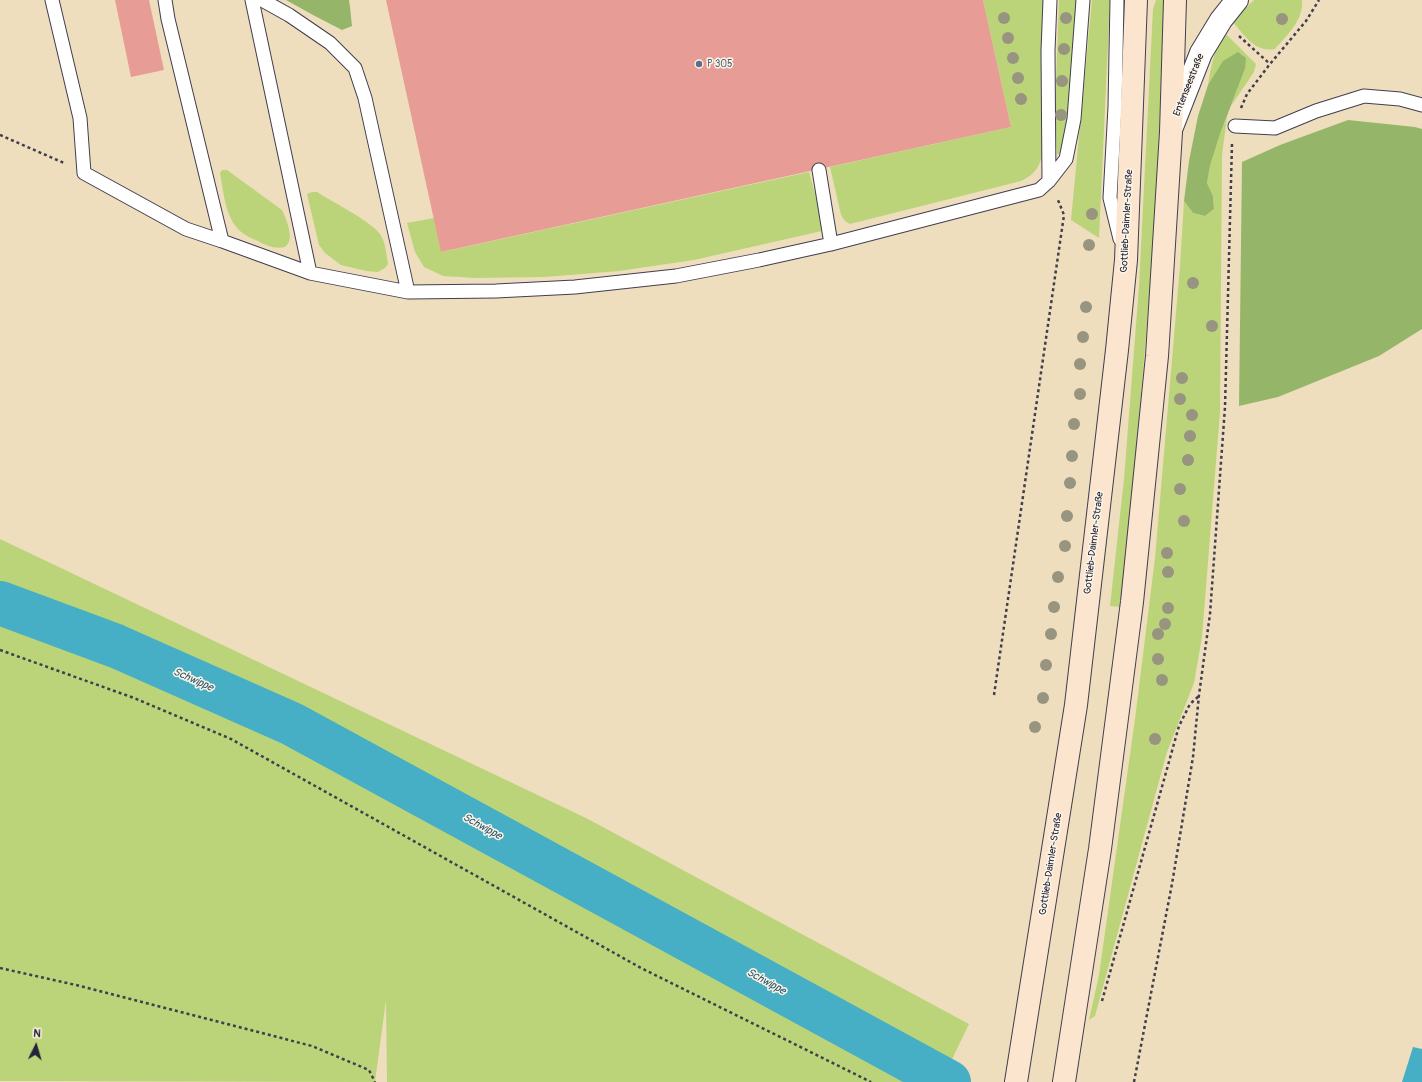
<!DOCTYPE html>
<meta charset="utf-8">
<style>
body{margin:0}
#map{position:relative;width:1422px;height:1082px;overflow:hidden;background:#eedebd;font-family:Pangolin,sans-serif}
canvas{display:block}
.north{position:absolute;left:16px;top:1026px;width:40px;height:40px;-webkit-text-stroke:3px #fcf5e5;paint-order:stroke;rotate:5deg;font-size:11px;font-weight:700;line-height:16px;text-align:center;color:#22223b}
.north::after{content:'';display:block;margin:auto;width:14px;height:18px;background:#22223b;clip-path:polygon(50% 0,100% 100%,50% 72%,0 100%)}
</style>
<div id="map">
<canvas width="1422" height="1082"></canvas>
<div class="north">N</div>
</div>
<script>
const g = document.querySelector('canvas').getContext('2d');
g.lineJoin = 'round';
function fill(path, color) {
  g.fillStyle = color;
  g.fill(path, 'evenodd');
}
function stroke(path, color, width, dash) {
  g.strokeStyle = color;
  g.lineWidth = width;
  g.lineCap = dash ? 'butt' : 'round';
  g.setLineDash(dash || []);
  g.stroke(path);
}
function write(font, color, halo, rows, align = 'center') {
  g.font = font + ' Pangolin,sans-serif';
  g.lineWidth = 3;
  g.setLineDash([]);
  g.textBaseline = 'middle';
  g.strokeStyle = halo;
  g.fillStyle = color;
  for (const [text, x, y, turn = 0] of rows) {
    g.save();
    g.translate(x, y);
    g.rotate((+turn || 0) * Math.PI / 180);
    g.textAlign = isNaN(turn) ? turn : align;
    if (halo) g.strokeText(text, 0, 0);
    g.fillText(text, 0, 0);
    g.restore();
  }
}
fill(new Path2D(`
 M983,0H1046L1043,154C1038,169 1035,174 1021,181L850,224L845,221L841,215L830,167L1011,127Z
 M1059,0H1078L1071,105L1062,148L1059,154H1057L1055,108Z
 M1092,0H1110L1099,238L1071,220Z
 M1156,0H1163L1164,7C1161,65 1160,122 1157,179C1149,322 1135,465 1120,607L1110,606L1124,479L1139,286L1152,28L1153,9Z
 M1254,0H1302C1304,20 1287,35 1275,49C1255,53 1244,35 1232,21Z
 M1225,33L1256,64L1254,72L1231,106L1245,69V57L1208,85C1211,66 1214,49 1225,33Z
 M1227,117L1222,155L1220,412L1202,637L1194,683L1167,752L1095,1016L1089,1020L1099,975L1135,719L1155,558L1180,266L1184,201L1193,213L1205,216L1214,209L1213,196L1207,183L1210,166L1220,134Z
 M222,170H227L282,210C286,218 292,233 289,242C288,244 286,246 285,247C274,249 267,246 258,241C253,239 248,237 244,234C225,221 224,194 220,173Z
 M809,172L824,226L822,231L694,260L619,271L545,277L475,278L443,276L424,267L415,252L407,223L434,218L442,252Z
 M312,192H317C331,201 372,222 380,234C386,243 386,254 388,264L385,268L378,272L366,271L341,265L325,253L319,245L307,194Z
 M0,539L588,819L969,1024L941,1082H387L386,1000L375,1082L0,1081Z`), '#bcd479');
fill(new Path2D(`
 M286,0H349L350,7L352,26L342,30L313,15Z
 M1238,52L1246,58L1245,69L1220,134L1210,166L1207,183L1213,196L1214,209L1205,216L1193,213L1184,201L1189,161L1198,116L1208,85L1223,61Z
 M1348,120L1415,127L1422,129V329L1379,356L1278,397L1239,406L1242,162L1280,145Z`), '#95b669');
fill(new Path2D(`
 M1413,1047L1422,1049V1082H1402Z`), '#46afc5');
stroke(new Path2D(`
 M0,603L116,646L292,724L949,1082`), '#46afc5', 44);
fill(new Path2D(`
 M115,0H149L164,70L131,77Z
 M386,0H983L1011,127L441,252Z`), '#e79d95');
const service = new Path2D(`
 M52,0L80,118L84,173L186,229L222,241L310,273L408,292L496,291L575,287L676,276L759,260L831,244L1039,190L1049,181L1066,159L1074,119L1083,0
 M165,0L168,19L222,241
 M252,0L310,273
 M262,0L289,15L330,43L355,68L365,98L408,292
 M1117,0L1115,107L1110,198L1120,239
 M1235,126L1275,128L1316,111L1364,96L1400,99L1422,105
 M819,170L831,244
 M1049,181L1048,51L1050,0`);
const minor = new Path2D(`
 M1172,127L1201,53L1221,20L1237,0`);
const secondary = new Path2D(`
 M1016,1082L1076,705L1117,350L1126,260L1136,0
 M1064,1082L1100,849L1132,602L1157,356L1171,132L1175,0`);
stroke(service, '#413e4e', 15);
stroke(minor, '#413e4e', 24);
stroke(secondary, '#413e4e', 24);
stroke(new Path2D(`
 M1239,36L1270,64
 M1241,108L1247,94L1270,64L1306,21L1319,0
 M0,135L64,163
 M0,650L134,698L231,739L641,968L871,1082
 M994,695L1064,215L1058,200
 M0,968L76,985L312,1046L369,1070L375,1082
 M1102,1001L1179,726L1190,704L1199,696
 M1134,1082L1172,884L1193,757L1199,695L1210,614L1225,407L1232,144`), '#413e4e', 2.5, [3, 3]);
stroke(service, '#fff', 13);
stroke(minor, '#fff', 22);
stroke(secondary, '#fbe5cf', 22);
g.fillStyle = '#979480';
for (const [x, y] of [
 [1004,18],
 [1066,18],
 [1282,19],
 [1008,38],
 [1064,49],
 [1013,58],
 [1018,78],
 [1062,81],
 [1021,99],
 [1061,115],
 [1092,214],
 [1089,245],
 [1193,283],
 [1086,307],
 [1212,326],
 [1083,337],
 [1080,364],
 [1182,378],
 [1080,394],
 [1180,399],
 [1192,415],
 [1074,424],
 [1190,436],
 [1072,456],
 [1188,460],
 [1070,483],
 [1180,489],
 [1067,516],
 [1184,521],
 [1065,546],
 [1167,553],
 [1168,572],
 [1058,577],
 [1054,607],
 [1168,608],
 [1165,624],
 [1051,634],
 [1158,634],
 [1158,659],
 [1046,665],
 [1162,680],
 [1043,698],
 [1035,727],
 [1155,739]
]) {
  g.beginPath();
  g.arc(x, y, 6, 0, 2 * Math.PI);
  g.fill();
}
for (const [x, y, r, color] of [
 [699,64,4,"#5c6f8a"]
]) {
  const dot = new Path2D();
  dot.arc(x, y, r, 0, 2 * Math.PI);
  g.fillStyle = color;
  g.fill(dot);
  stroke(dot, '#fcf5e5', 1.5);
}
write('10px', '#4e5e75', '#fcf5e5', [
 ["P 305",707,64]
], 'left');
write('10px', '#22223b', '#fcf5e5', [
 ["Entenseestraße",1189,85,-68],
 ["Gottlieb-Daimler-Straße",1127,221,-87],
 ["Gottlieb-Daimler-Straße",1094,543,-83],
 ["Gottlieb-Daimler-Straße",1051,864,-81]
]);
write('italic 11px', '#305a72', '#fcf5e5', [
 ["Schwippe",193,680,24],
 ["Schwippe",482,827,29],
 ["Schwippe",766,982,29]
]);
</script>
